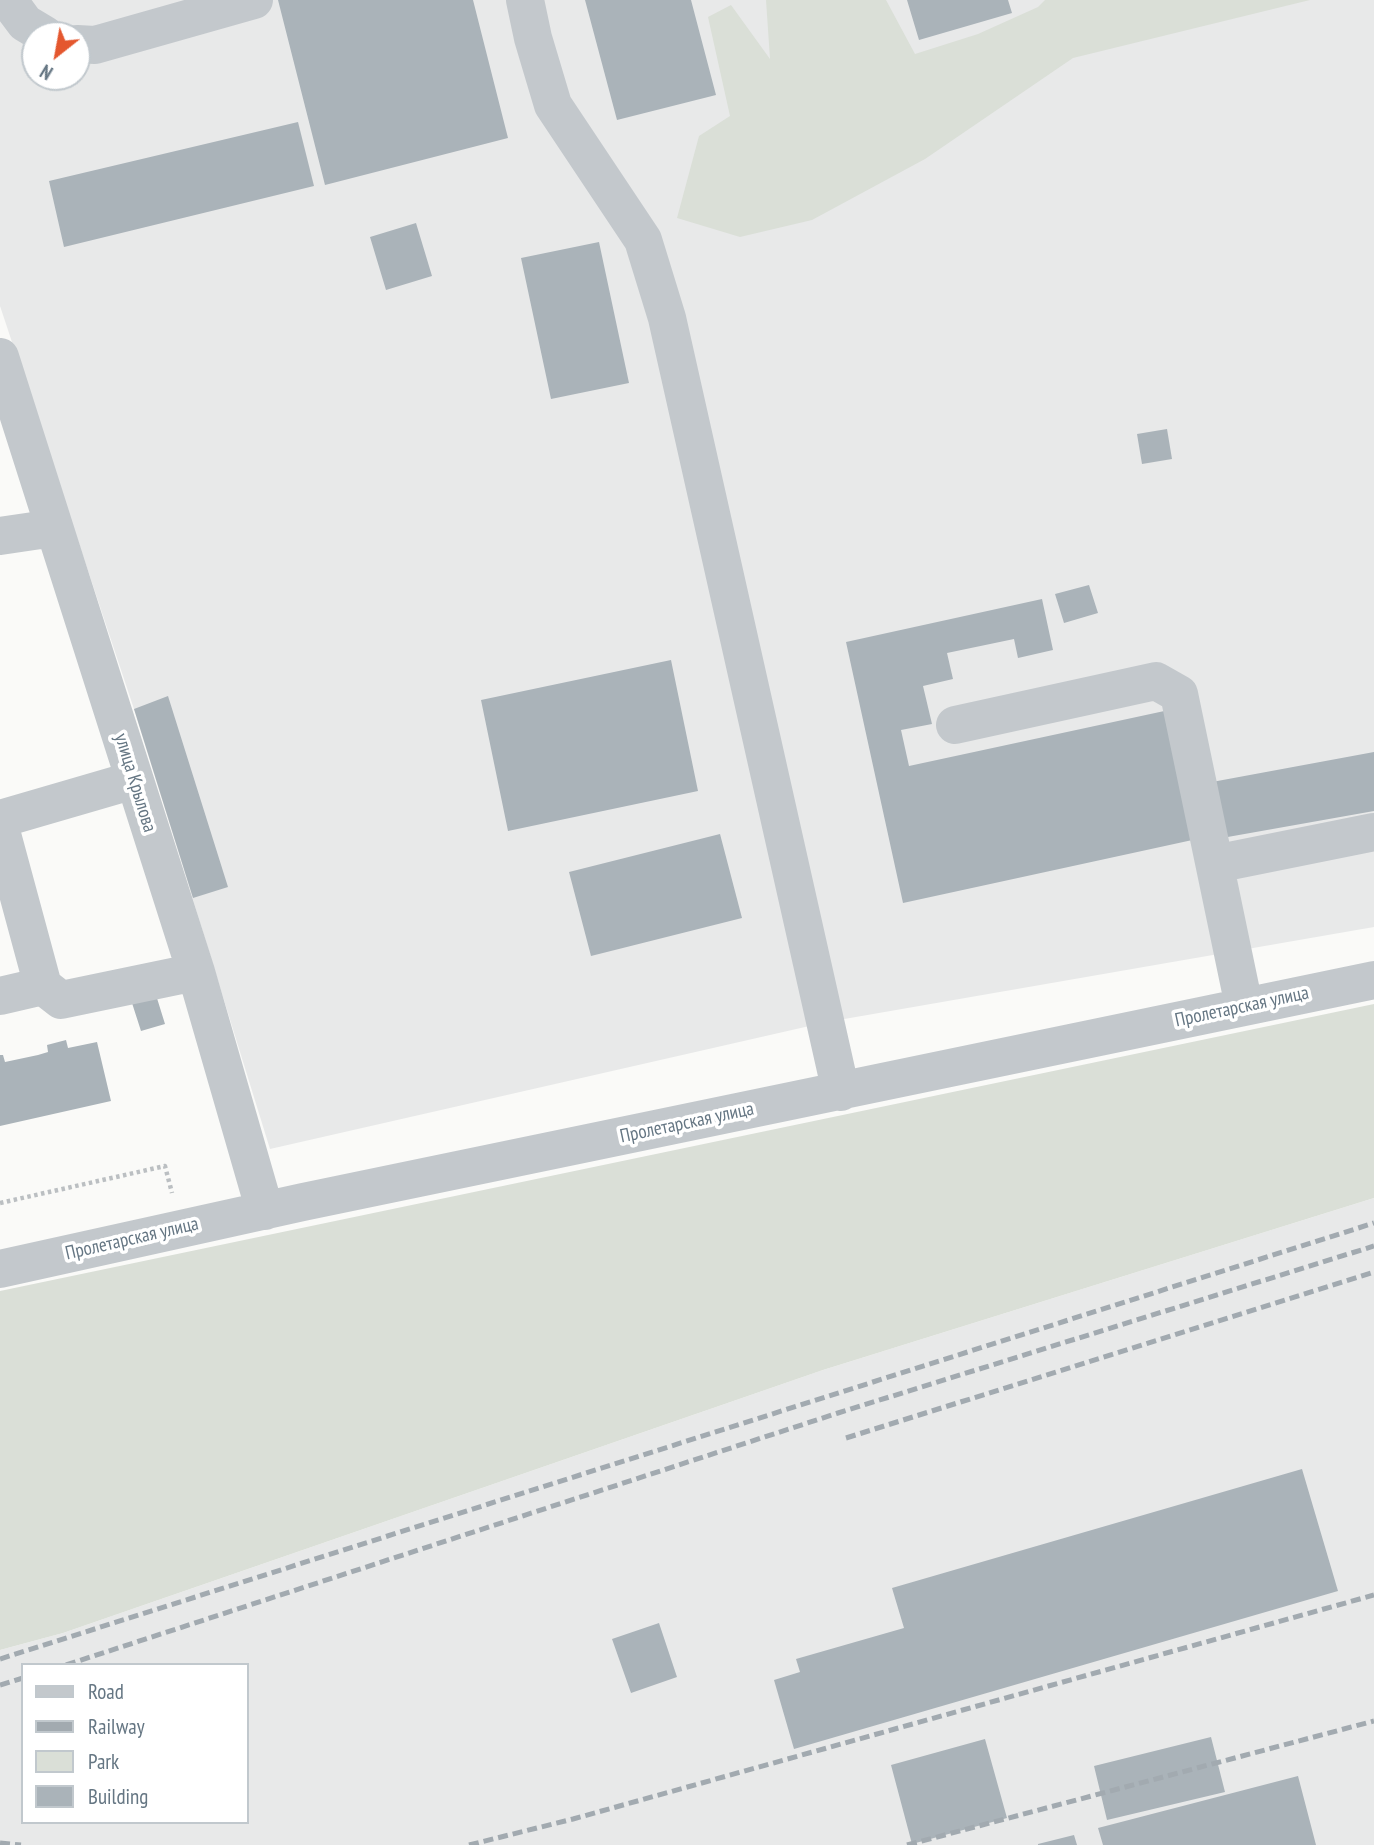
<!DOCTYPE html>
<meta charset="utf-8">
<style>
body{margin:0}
#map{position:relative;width:1374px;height:1845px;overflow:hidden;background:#fafaf8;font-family:"PT Sans Narrow",sans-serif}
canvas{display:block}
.legend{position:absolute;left:21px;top:1663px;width:228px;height:161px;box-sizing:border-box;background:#fff;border:2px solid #c1c8cd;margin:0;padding:9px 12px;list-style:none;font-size:21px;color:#657683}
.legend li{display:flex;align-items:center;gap:14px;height:35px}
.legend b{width:35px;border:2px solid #c1c8cd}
.north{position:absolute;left:21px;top:21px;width:70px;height:70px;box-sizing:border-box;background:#fff;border:2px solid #c1c8cd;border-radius:50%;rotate:211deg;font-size:19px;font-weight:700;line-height:28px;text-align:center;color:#657683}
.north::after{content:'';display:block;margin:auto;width:24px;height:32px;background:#e4572e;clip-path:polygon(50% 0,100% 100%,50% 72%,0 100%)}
</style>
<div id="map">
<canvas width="1374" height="1845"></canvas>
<ul class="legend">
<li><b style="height:9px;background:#c3c8cc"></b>Road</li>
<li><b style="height:9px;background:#a2aab0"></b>Railway</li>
<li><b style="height:19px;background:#dadfd7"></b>Park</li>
<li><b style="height:19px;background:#aab3b9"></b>Building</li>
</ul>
<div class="north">N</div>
</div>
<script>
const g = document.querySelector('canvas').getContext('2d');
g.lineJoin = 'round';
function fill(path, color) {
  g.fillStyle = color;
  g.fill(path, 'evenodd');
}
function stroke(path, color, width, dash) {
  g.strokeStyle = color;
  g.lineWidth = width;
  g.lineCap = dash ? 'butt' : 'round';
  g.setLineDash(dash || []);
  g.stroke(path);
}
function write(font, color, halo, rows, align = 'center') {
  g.font = font + ' "PT Sans Narrow",sans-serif';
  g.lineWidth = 7;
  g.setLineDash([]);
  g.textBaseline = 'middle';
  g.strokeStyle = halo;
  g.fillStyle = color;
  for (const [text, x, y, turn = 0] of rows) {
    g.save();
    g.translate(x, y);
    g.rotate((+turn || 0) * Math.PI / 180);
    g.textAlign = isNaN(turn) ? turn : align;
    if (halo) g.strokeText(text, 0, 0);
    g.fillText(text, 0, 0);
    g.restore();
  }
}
fill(new Path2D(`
 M0,0H1374V927L827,1022L270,1149L134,709L0,306ZM35,35H77V77H35Z
 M1374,1198V1845H0V1650L63,1633L823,1370ZM23,1665H247V1822H23Z`), '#e8e9e9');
fill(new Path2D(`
 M766,0H886L915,54L978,34L1038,7L1045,0H1310L1073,58L925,159L812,220L740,237L677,218L699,136L730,116L708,17L731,5L770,59Z
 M1374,1004V1198L823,1370L63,1633L0,1650V1291Z`), '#dadfd7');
fill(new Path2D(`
 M278,0H473L508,138L325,185Z
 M585,0H691L716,95L617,120Z
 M907,0H1008L1012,13L919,40Z
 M298,122L314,186L64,247L49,181Z
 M416,223L432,276L386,290L370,237Z
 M599,242L629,383L551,399L521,258Z
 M1167,429L1172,459L1142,464L1137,434Z
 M1089,585L1098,613L1064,623L1055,594Z
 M1042,599L1053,650L1018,658L1014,639L947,653L953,679L923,686L932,724L901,730L909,766L1169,710L1197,839L903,903L846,642Z
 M671,660L698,791L508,831L481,700Z
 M168,696L228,887L193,898L134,709Z
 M1374,752V811L1222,838L1212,782Z
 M720,834L742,918L591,956L569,872Z
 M156,995L165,1024L141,1031L132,1003Z
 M66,1040L68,1048L97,1042L111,1101L0,1126V1055H3L5,1062L38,1055L48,1052L47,1045Z
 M1302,1469L1338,1591L794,1749L774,1680L800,1672L796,1659L904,1628L892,1588Z
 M659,1623L677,1677L631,1693L612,1639Z
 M1211,1737L1225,1792L1107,1820L1094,1766Z
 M985,1739L1007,1818L912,1844L891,1765Z
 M1298,1776L1316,1845H1103L1098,1828Z
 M1074,1835L1077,1845H1038V1844Z`), '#aab3b9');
stroke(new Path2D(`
 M0,1203L165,1166L172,1193`), '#bbbfc2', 4.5, [3.5, 3.5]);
stroke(new Path2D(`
 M8,0L25,23L45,35
 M525,0L533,38L553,105L643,240L667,318L841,1092
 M77,44L95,45L254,0
 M0,357L196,972L265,1211
 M0,536L54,528
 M955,725L1156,681L1179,694L1244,1006
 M0,819L134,780
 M0,827L43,986
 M1215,864L1374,832
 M0,996L43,986L61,1000L196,972
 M0,1269L303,1202L1374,980`), '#c3c8cc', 38);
stroke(new Path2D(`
 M846,1438L1374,1272
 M0,1659L1374,1223
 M66,1665L838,1413L1374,1246
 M0,1685L23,1678
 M0,1843L21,1845
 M469,1845L573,1819L1374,1595
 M907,1845L1374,1721`), '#a2aab0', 5, [10, 5]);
write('19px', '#657683', '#fff', [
 ["улица Крылова",135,783,73],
 ["Пролетарская улица",1242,1007,-12],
 ["Пролетарская улица",687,1123,-12],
 ["Пролетарская улица",132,1239,-13]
]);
</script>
